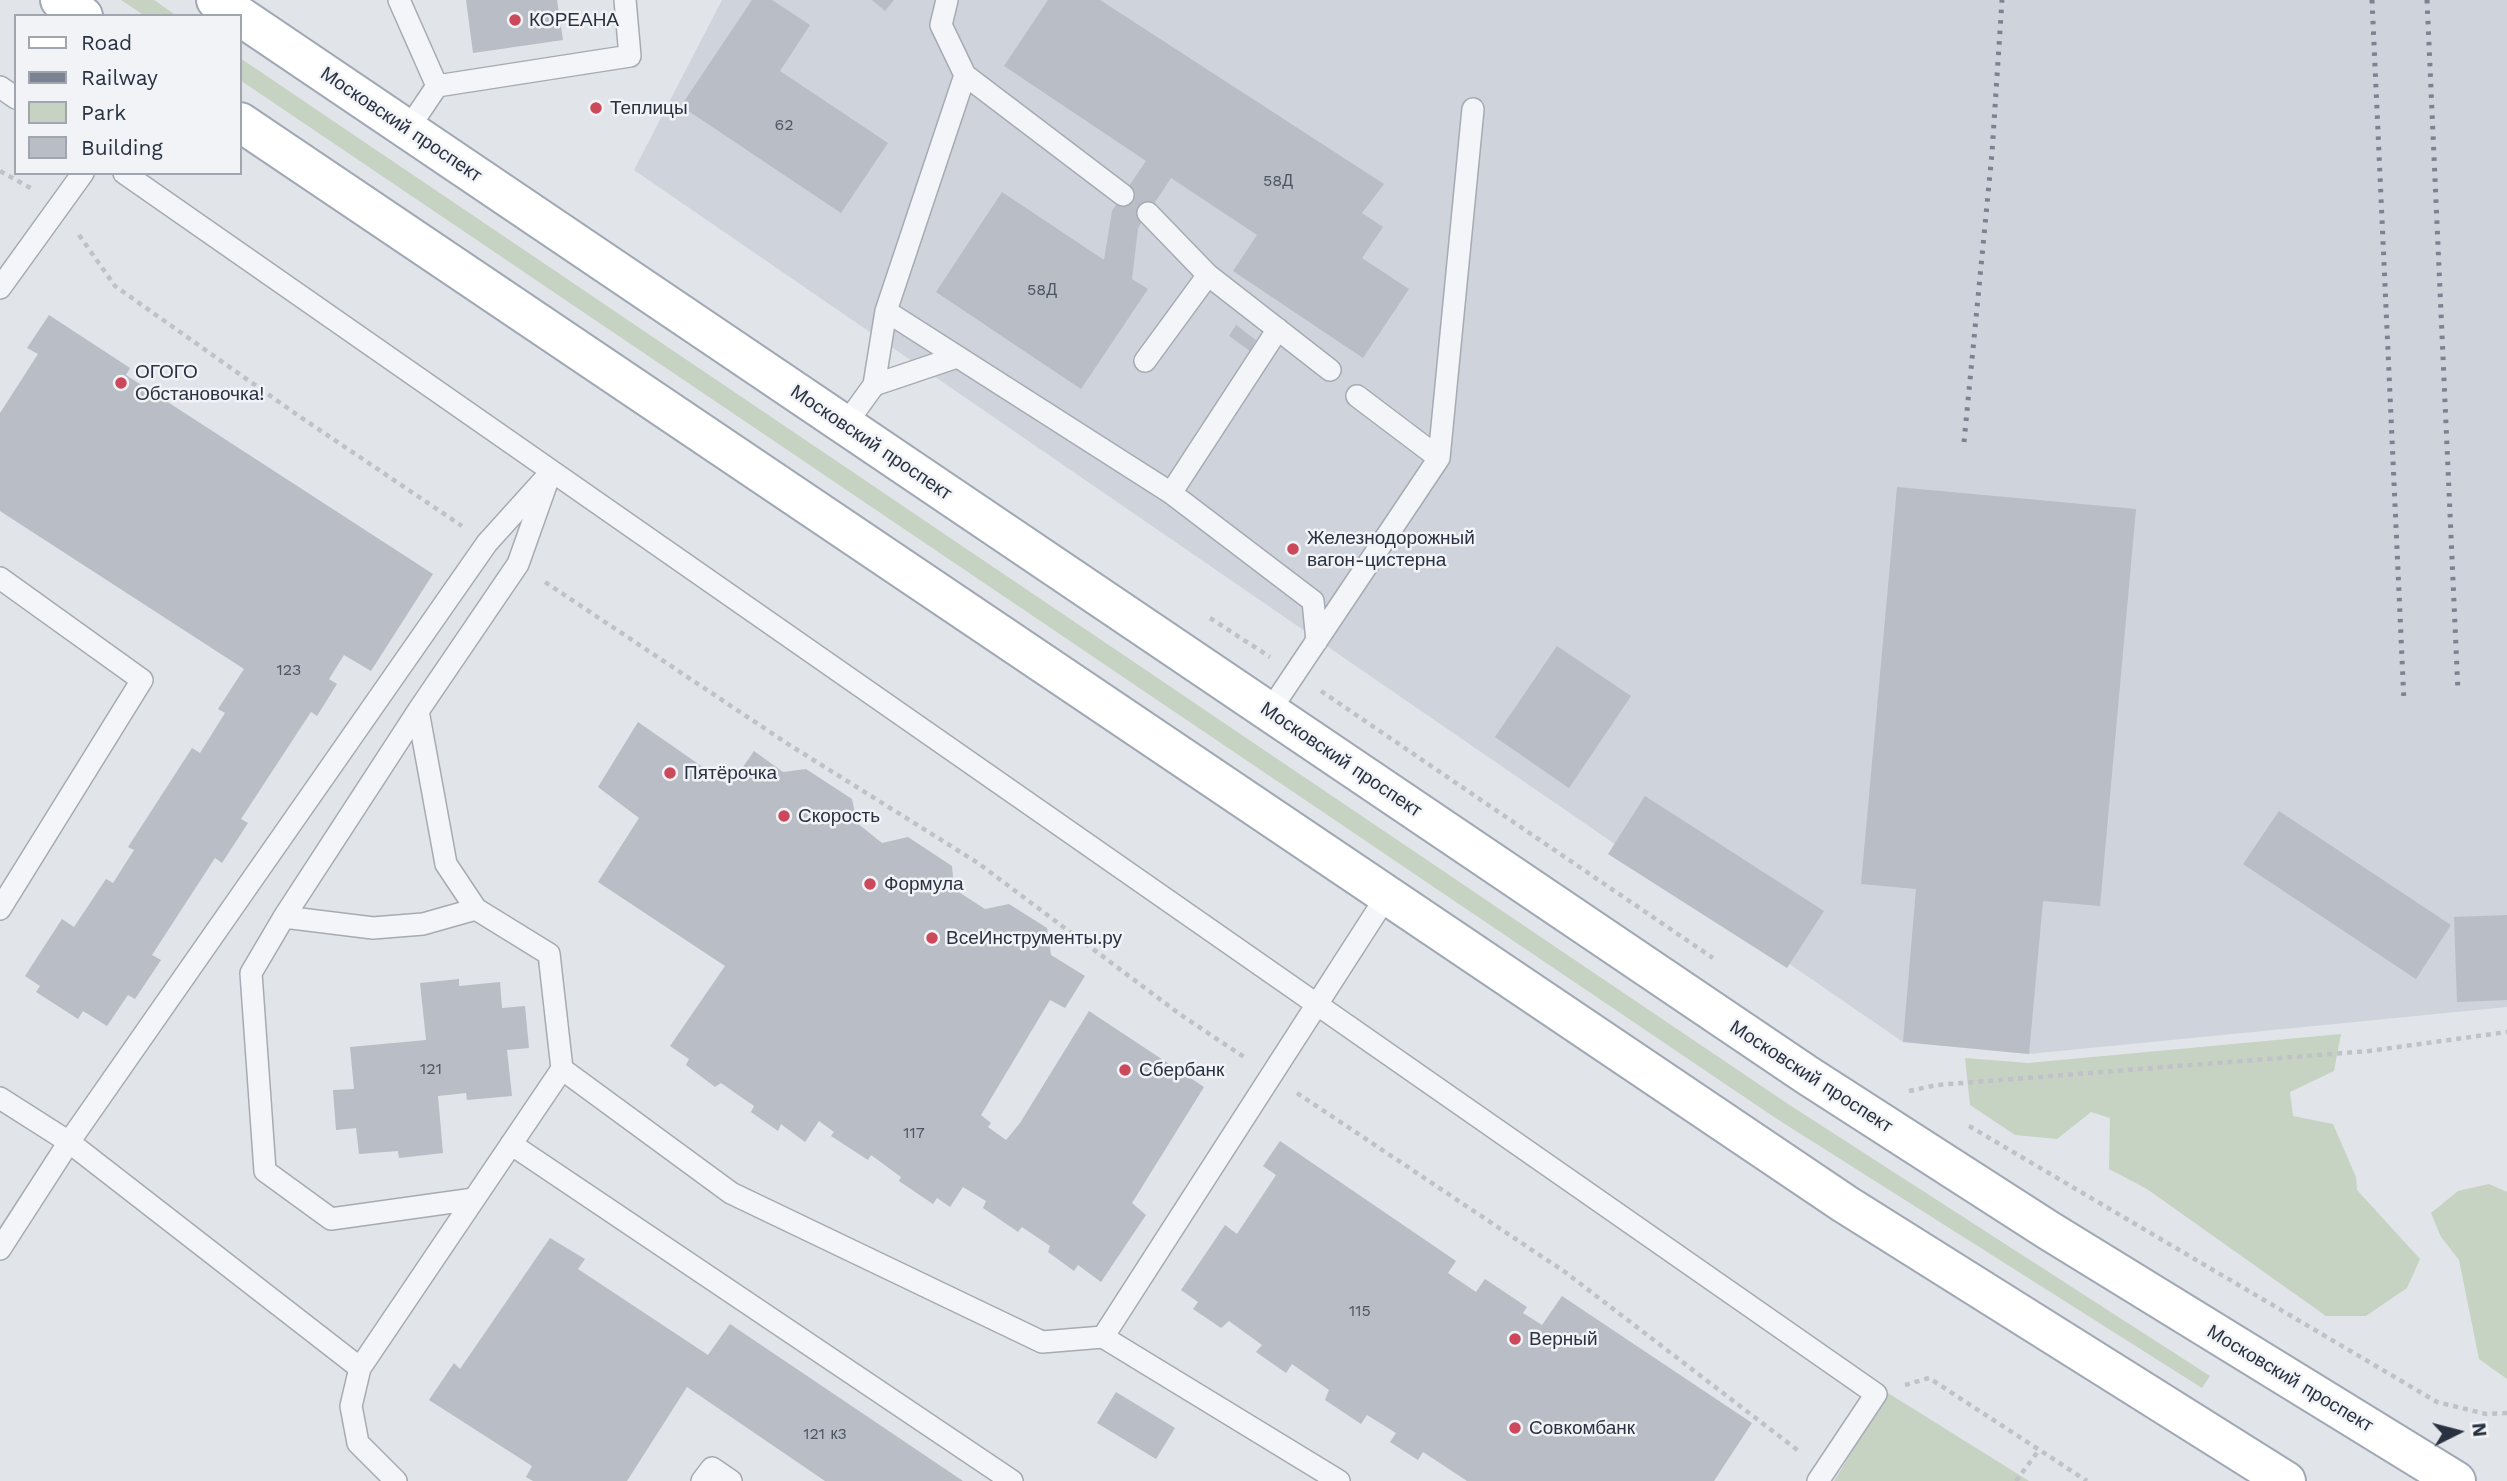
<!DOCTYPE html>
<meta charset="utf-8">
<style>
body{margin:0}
#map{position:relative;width:2507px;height:1481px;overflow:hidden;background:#e1e4e9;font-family:"Work Sans",sans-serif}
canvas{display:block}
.legend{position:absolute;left:14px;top:14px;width:228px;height:161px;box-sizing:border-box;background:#f1f3f7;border:2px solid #a1a6ae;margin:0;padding:9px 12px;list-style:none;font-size:21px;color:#2a3241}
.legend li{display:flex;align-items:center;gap:14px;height:35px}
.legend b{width:35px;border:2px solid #a1a6ae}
.north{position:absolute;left:2423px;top:1397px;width:70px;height:70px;-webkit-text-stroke:5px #f1f3f7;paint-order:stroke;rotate:84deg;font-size:19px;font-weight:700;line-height:28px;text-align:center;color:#2a3241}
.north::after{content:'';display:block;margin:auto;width:24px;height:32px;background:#2a3241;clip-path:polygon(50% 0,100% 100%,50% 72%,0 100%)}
</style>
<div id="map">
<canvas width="2507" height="1481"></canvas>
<ul class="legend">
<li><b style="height:9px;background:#fff"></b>Road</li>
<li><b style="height:9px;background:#7b8393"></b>Railway</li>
<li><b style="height:19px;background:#c6d3c2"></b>Park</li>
<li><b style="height:19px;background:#b8bdc6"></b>Building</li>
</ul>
<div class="north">N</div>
</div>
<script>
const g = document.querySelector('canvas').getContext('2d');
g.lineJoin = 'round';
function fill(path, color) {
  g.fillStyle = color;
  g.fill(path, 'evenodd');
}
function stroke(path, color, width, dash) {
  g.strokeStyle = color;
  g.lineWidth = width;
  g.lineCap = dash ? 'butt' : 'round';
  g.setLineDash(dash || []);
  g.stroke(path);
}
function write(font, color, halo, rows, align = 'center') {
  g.font = font + ' "Work Sans",sans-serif';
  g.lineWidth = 5;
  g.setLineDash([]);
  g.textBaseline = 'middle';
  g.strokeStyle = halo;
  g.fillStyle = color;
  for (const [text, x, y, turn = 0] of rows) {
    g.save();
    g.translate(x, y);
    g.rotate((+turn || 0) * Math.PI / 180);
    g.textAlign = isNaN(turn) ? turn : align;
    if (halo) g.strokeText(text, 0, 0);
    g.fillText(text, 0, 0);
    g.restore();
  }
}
fill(new Path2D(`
 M722,0H2507V1007L2029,1054L1903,1042L634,170Z`), '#cfd3db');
fill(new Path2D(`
 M121,0H154L177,16H145Z
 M240,58L1788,1104L2210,1376L2202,1388L1777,1119L240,80Z
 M2341,1034L2334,1071L2290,1092L2293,1116L2333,1124L2356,1177L2357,1190L2420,1259L2407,1288L2366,1316H2326L2147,1189L2109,1169L2110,1118L2091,1112L2057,1139L2015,1135L1970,1105L1965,1058L2028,1063Z
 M2489,1184L2507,1192V1379L2479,1359L2459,1260L2441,1237L2431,1213L2458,1191Z
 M1888,1393L2029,1481H1834Z`), '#c6d3c2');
fill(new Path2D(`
 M466,0H557L563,40L473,53Z
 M752,0H772L810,25L780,71L888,143L841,213L681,106Z
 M872,0H894L885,11Z
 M1048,0H1100L1384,184L1362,213L1383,227L1362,258L1409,289L1363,358L1233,271L1257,235L1171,178L1138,228L1132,279L1148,289L1081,389L936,292L1002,192L1104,260L1112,211L1146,161L1004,66Z
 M49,315L130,368L126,375L433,574L371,671L344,655L329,679L337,684L317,716L311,712L241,819L248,823L222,863L215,858L152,955L161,960L135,999L128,995L107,1026L83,1011L78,1019L36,992L40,986L25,976L62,919L74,927L106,879L113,883L134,850L128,847L192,748L200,753L225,713L218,709L244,669L0,511V413L38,354L27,348Z
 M1236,325L1256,340L1250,351L1229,336Z
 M1897,487L2136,509L2100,906L2043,901L2029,1054L1903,1042L1916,889L1861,884Z
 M1557,646L1631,696L1569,788L1495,737Z
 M638,722L730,786L754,751L783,772L806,769L852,799L857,823L882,843L908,837L952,866L954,889L985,909L1009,904L1047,928L1051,955L1085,976L1065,1008L1050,1000L981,1115L991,1123L988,1127L1006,1140L1020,1123L1089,1011L1204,1087L1137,1195L1132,1203L1146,1215L1101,1282L1078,1265L1074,1271L1048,1252L1050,1246L1022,1227L1018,1232L983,1208L986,1201L963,1187L950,1207L937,1198L933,1204L899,1181L901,1177L871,1155L868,1160L831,1136L834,1132L819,1121L805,1142L781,1124L778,1131L751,1112L754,1106L721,1083L715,1087L686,1065L689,1059L670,1046L725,966L598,882L639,818L598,787Z
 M1645,796L1824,911L1787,968L1608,854Z
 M2279,811L2451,925L2416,979L2243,864Z
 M2507,915V1000L2457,1002L2454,917Z
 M459,979V986L500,982L502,1008L525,1006L529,1048L507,1050L512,1096L467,1100L466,1093L438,1096L443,1153L399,1158L398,1151L359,1154L356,1128L336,1130L333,1090L354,1089L350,1047L426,1040L420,983Z
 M1280,1141L1456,1261L1448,1273L1476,1292L1485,1279L1527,1307L1523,1313L1542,1325L1562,1296L1752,1423L1714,1481H1467L1423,1452L1418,1460L1390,1442L1396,1433L1367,1415L1361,1424L1325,1400L1329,1390L1292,1364L1286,1373L1256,1352L1262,1345L1229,1321L1221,1328L1193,1309L1198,1302L1181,1290L1225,1225L1237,1234L1276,1175L1263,1166Z
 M550,1238L585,1259L578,1269L708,1355L730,1324L963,1481H825L687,1387L627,1481H533L526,1477L532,1466L429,1400L454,1363L460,1369Z
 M1116,1392L1175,1428L1156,1459L1097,1423Z`), '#b8bdc6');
const service = new Path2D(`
 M399,0L437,86
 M947,0L941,25L965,75L1123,195
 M0,87L16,98
 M408,129L437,86L630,56L625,0
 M124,173L1876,1394L1818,1481
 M1148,213L1208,275L1330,370
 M0,288L83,173
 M886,311L1171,493L1313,601L1317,641
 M1145,361L1208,275
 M874,385L957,357
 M1357,396L1439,458L1473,109
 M845,425L874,385L886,311L965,75
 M1171,493L1278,329
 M0,578L142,680L0,909
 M418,711L284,917L251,973L265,1171L331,1219L474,1199
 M1269,712L1439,458
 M284,917L373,928L423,924L476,909
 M562,1069L731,1193L1042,1342L1103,1337L1339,1481
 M0,1098L69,1142L360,1368
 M511,1144L1012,1481
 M0,1249L69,1142L487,543L543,481
 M1103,1337L1386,897
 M396,1481L358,1443L351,1406L360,1368L562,1069L549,954L476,909L446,864L418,711L518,564L551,471
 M702,1481L712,1468L731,1481`);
const primary = new Path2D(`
 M60,0L83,16
 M216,0L1807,1075L2048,1230L2456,1481
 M240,122L1845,1204L2286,1481`);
stroke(service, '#a6abb3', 24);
stroke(primary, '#a1a8b5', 42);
stroke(new Path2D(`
 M0,171L34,190
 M79,235L115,286L296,414L462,526
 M545,582L788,744L978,863L1181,1015L1247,1059
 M1210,618L1270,657
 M1321,691L1713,958
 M1909,1091L1937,1085L2369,1051L2507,1032
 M1297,1093L1565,1272L1800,1452
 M1969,1126L2437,1402L2486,1414L2507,1413
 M1905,1385L1929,1378L2087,1481
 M2016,1481L2039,1450`), '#bfc2c8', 4.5, [5, 5]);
stroke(service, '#f4f5f8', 21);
stroke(primary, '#fff', 38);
stroke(new Path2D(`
 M2372,0L2404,702
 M2427,0L2458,692
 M1964,442L1992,153L2002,0`), '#7b8393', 5, [3.5, 7]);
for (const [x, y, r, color] of [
 [515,20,7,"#cb495a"],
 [596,108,7,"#cb495a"],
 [121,383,7,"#cb495a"],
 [1293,549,7,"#cb495a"],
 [670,773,7,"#cb495a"],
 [784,816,7,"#cb495a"],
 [870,884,7,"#cb495a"],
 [932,938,7,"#cb495a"],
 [1125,1070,7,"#cb495a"],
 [1515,1339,7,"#cb495a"],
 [1515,1428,7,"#cb495a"]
]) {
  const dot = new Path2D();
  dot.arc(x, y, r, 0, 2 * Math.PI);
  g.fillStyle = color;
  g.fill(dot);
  stroke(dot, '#f1f3f7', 2.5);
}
write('16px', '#4e5562', null, [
 ["62",784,125],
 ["58Д",1278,181],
 ["58Д",1042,290],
 ["123",289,670],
 ["121",431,1069],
 ["117",914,1133],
 ["115",1360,1311],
 ["121 к3",825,1434]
]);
write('19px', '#2a3241', '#f1f3f7', [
 ["КОРЕАНА",529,20],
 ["Теплицы",610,108],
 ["ОГОГО",135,372],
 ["Обстановочка!",135,394],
 ["Железнодорожный",1307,538],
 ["вагон-цистерна",1307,560],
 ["Пятёрочка",684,773],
 ["Скорость",798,816],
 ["Формула",884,884],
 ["ВсеИнструменты.ру",946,938],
 ["Сбербанк",1139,1070],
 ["Верный",1529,1339],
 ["Совкомбанк",1529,1428]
], 'left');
write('19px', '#2a3241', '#f1f3f7', [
 ["Московский проспект",401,125,34],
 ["Московский проспект",871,443,34],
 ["Московский проспект",1341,760,34],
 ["Московский проспект",1811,1077,33],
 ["Московский проспект",2290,1379,31]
]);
</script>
